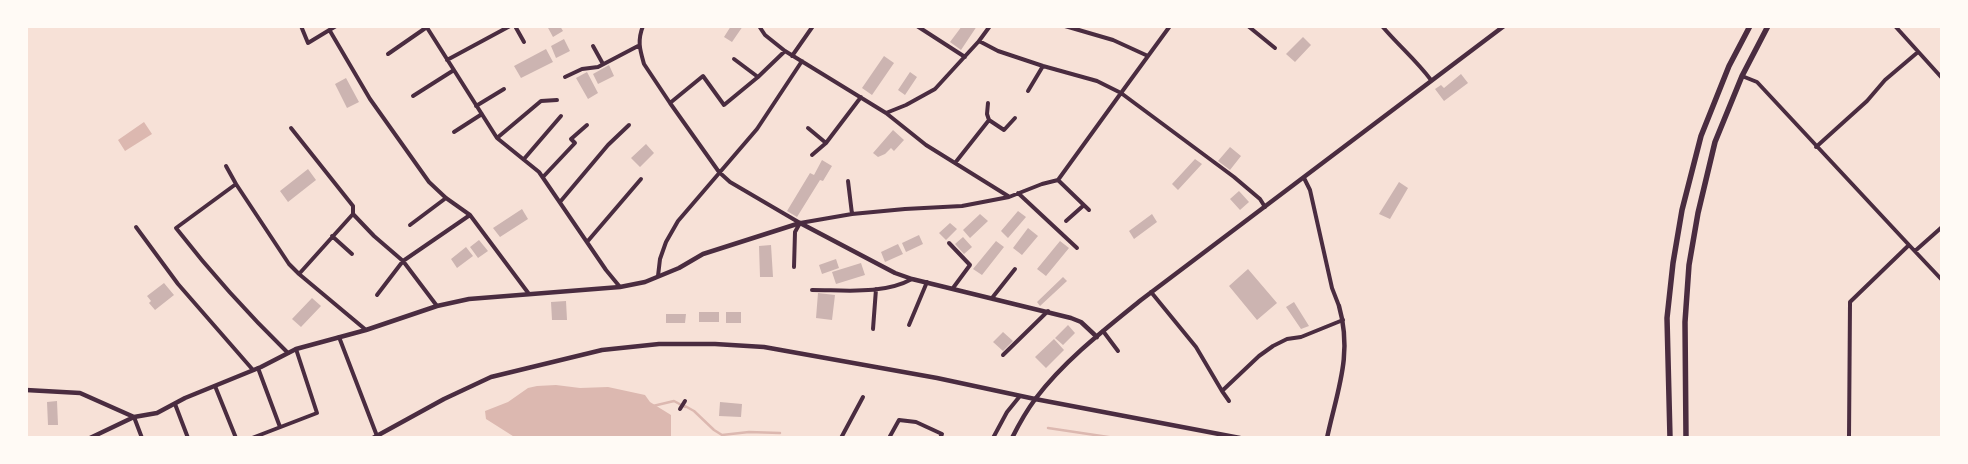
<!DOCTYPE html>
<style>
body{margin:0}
#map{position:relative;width:1968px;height:464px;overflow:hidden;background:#f7e1d7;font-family:"IBM Plex Sans",sans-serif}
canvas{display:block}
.frame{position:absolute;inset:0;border:28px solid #fffaf5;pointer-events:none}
</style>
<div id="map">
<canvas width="1968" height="464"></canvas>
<div class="frame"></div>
</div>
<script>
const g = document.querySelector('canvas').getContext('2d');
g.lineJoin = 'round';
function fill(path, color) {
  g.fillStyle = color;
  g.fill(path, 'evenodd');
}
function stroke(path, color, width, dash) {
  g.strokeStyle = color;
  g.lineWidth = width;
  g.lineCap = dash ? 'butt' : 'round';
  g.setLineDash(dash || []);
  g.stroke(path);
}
fill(new Path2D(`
 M144,122L152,134L125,151L118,140Z
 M556,385L580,388L608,387L645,395L650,402L671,415V438H516L486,419L485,411L508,402L528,388L537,386Z`), '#dcb8b0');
stroke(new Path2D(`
 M653,406L674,401L685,407
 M685,406L694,411L714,430L722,435L749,432L780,433
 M1048,428L1115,438`), '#dcb8b0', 2.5);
fill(new Path2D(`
 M547,26H560L563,31L553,37Z
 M731,26H743L732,42L724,37Z
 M962,26H977L961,50L950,42Z
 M1303,37L1311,45L1295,62L1286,54Z
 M564,39L570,51L556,58L551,46Z
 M546,49L553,62L521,78L514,66Z
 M884,56L894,63L872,95L862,88Z
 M609,65L614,76L598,84L593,74Z
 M587,72L598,93L588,99L576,78Z
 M910,72L917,77L905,95L898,90Z
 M1461,74L1468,83L1444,101L1435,89L1441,85L1444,88Z
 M346,78L359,102L347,108L335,84Z
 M893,130L904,140L894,151L891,148L885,154L878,157L873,153Z
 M646,144L654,153L640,167L631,158Z
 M1230,147L1241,156L1230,170L1218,161Z
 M1195,159L1202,164L1178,190L1172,184Z
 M822,160L832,166L823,181L820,180L797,217L787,211L810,173L814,175Z
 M308,169L316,180L288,202L280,191Z
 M1399,182L1408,188L1390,219L1379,214Z
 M1239,191L1249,202L1240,210L1230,199Z
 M522,209L528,219L500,237L493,228Z
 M1018,211L1026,217L1008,238L1001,231Z
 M980,214L988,221L970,238L963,230Z
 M1152,214L1157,222L1134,239L1129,231Z
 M950,223L957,229L946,240L939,233Z
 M1028,228L1038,236L1022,255L1013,248Z
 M919,235L923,244L906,252L902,243Z
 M963,237L972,247L964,254L955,244Z
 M479,240L488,251L478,258L470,247Z
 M996,241L1004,247L982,275L973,269Z
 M1060,241L1069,248L1046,276L1037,269Z
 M898,244L903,254L885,262L881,252Z
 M771,245L773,277H760L759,246Z
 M466,247L473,256L457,268L451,259Z
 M836,259L839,268L822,274L819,265Z
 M861,263L865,275L836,284L832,272Z
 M1248,269L1277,303L1257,320L1229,286Z
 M1063,277L1067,281L1040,306L1037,302Z
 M164,283L174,295L155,310L149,303L151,301L147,296Z
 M818,293L835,295L832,320L816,318Z
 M312,298L321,306L301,327L292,319Z
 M566,301L567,320H552L551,302Z
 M1294,302L1309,326L1301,329L1286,307Z
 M699,312H719V322H699Z
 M726,312H741V323H726Z
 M666,314H686L685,323H666Z
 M1068,325L1075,333L1063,345L1055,338Z
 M1003,332L1013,341L1003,351L993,342Z
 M1054,339L1064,350L1046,368L1035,357Z
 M57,401L58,425H48L47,402Z
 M720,402L742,404L741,417L719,416Z`), '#ccb4b1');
stroke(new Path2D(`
 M301,26L308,43L336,26
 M426,26L497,138L539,172L606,270L620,287
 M515,26L524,42
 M643,26C637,41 640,50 644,64L670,103L719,172L730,182L800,223
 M759,26L765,35L785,51L886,113L926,145L1008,196
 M917,26L965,57
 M1065,26L1113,40L1148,56
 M1248,26L1275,48
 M1382,26C1398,45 1416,60 1431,80
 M1895,26L1942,78
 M330,31L370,99L429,182L446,198L470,215L529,294
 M979,41L990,26
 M593,46L603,64
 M388,54L427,27
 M792,56L813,26
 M734,59L758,77
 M447,60L510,26
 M1742,76L1757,82L1909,245L1850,302L1849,438
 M565,77L582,69L598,67L638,46
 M1028,91L1043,66
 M26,96V100
 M413,96L454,70
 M670,103L703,76L724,105L758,77L785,51
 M988,103L987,114L989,120
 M476,106L504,89
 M886,113L906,105L935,89L979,41L998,51L1043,66L1097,81L1121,93L1170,26
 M291,128L353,206V214L374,236L403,261L437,306
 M808,128L826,143
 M454,132L482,114
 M497,138L541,101L557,100
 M1816,147L1867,101L1885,80L1918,52
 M812,155L826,143L861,97
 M524,159L561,116
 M955,163L989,120L1004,130L1015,118
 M226,166L236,184
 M543,177L575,143L571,139L587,125
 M1304,178L1310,190L1332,288L1339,306
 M1058,180L1089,210
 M848,181L852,214
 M1018,193L1077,248
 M560,202L608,145L629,125
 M1066,221L1084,205
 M800,223L852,214L905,209L962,206L1009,197L1042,184L1058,180L1121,93L1234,177L1260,199L1265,207
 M410,225L446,198
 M136,227L178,284L253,370
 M332,236L352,254
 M587,242L641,179
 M949,243L970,265L953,288
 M1909,245L1942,280
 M1915,251L1942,227
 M794,267L795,232L800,223
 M299,274L353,214
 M658,276L660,259L666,242L678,221L757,129L802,61
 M812,290C844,290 883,295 912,279
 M1151,292L1196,347L1222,391
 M377,295L403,261L470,215
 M992,298L1015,269
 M909,325L927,282
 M873,329L876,289
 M1103,331L1118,351
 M339,337L377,436
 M288,353C247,313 211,273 176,228L236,184L289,264L299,274L366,330
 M1003,355L1048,311
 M258,368L280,427
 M215,386L236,438
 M1229,401L1222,391L1259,356L1273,346L1287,339L1301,337L1343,320
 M175,404L188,438
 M680,409L685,401
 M134,417L142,438
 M252,438L317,413L296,349
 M841,438L863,397
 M889,438L899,420L916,422L942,434L940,438
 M993,438L1007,412L1020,396`), '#4a2c40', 4);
stroke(new Path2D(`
 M26,390L80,393L134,417L157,413L185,398L261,367L296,349L366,330L437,306L469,299L620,287L645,282L679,268L703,254L800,223L895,273L912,279L1071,318L1081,322L1097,337
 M90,438L134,417
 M373,438L444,399L491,377L602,350L659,344H715L764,347L937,378L1035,399L1240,438
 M1012,438C1019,424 1027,410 1036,398C1065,360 1104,330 1141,300L1504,26
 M1327,438C1337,391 1353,355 1339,306`), '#4a2c40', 4.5);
stroke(new Path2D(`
 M1670,438L1667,318L1673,263L1682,210L1701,136L1729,66L1750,26
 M1686,438L1685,322L1689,265L1698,213L1715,142L1742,76L1768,26`), '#4a2c40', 5.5);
</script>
